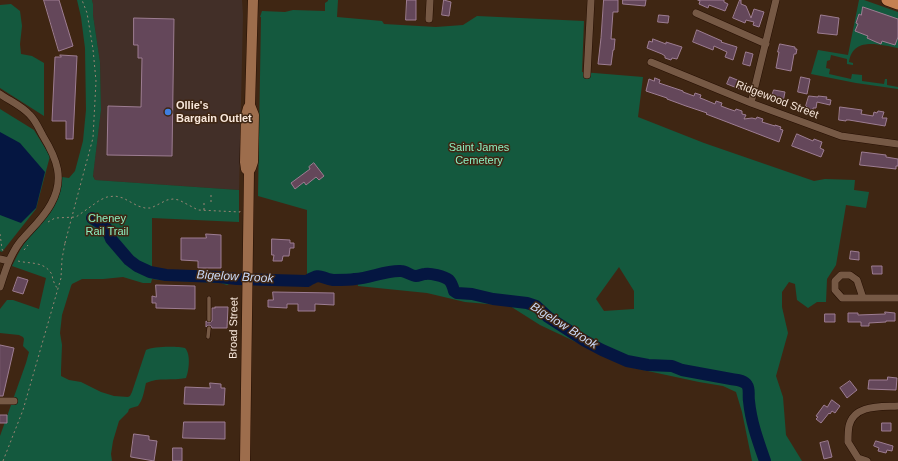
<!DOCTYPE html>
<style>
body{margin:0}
canvas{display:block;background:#3f2613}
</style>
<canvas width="898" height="461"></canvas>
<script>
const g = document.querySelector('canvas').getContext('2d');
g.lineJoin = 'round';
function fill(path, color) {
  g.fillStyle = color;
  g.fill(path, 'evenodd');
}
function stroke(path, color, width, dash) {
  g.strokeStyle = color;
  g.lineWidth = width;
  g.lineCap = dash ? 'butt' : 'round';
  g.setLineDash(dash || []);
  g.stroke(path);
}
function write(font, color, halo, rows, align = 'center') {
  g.font = font + ' Helvetica,sans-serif';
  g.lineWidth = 3;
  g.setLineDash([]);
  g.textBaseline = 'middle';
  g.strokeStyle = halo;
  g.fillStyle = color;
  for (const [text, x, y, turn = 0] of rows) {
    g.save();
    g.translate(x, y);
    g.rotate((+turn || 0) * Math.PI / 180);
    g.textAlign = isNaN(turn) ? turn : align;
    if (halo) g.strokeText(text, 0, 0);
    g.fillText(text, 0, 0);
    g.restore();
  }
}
fill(new Path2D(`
 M92,0H242L243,15L239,190L95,180L93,175L101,110L100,62L93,15V4Z`), '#422f28');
fill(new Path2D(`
 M77,0H92L93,4V15L100,62L101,110L93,176L95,180L239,190V222L152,218V267C161,269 171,271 180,271C191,272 221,269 228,274L230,282L229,284L227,285L221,283L159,280L152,279L151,283H143L123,277L103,279H82L72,284L71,286L62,315L60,333L62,345L61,370V376L69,380L81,382L101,392L114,396L128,397L130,396L132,392L146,350C153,346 178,346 185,348C191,354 189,371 186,378C172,381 159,377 146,383C144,391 143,400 138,406L131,408L129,409L128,412L119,421L113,441L111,454L112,461H0V436L26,363L29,352L23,346L24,339L23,337L19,335L0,333V309L7,300H13L39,309L46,278L12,266C16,258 19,251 24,244C42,221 61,209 62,177L69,178L75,171L83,141L86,110L85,48L81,17Z
 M328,0H338L337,17L382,21L384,24L436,27L463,25L477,16L584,21L582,72L643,77L638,117L704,143L814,181L825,179L855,180L854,190L869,192L866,208L846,205L836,265L827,279L826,302H817L808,308L797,300L795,284L789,282L782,292V307L788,333L776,376L783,397L786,435L802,461H752L742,412L736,392L723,386L699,382L629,367L540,325L510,306L465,302L427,293L358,286L357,279H307V210L258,196L261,17H260L262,11L285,12L293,10L325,11V3L328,1ZM619,267L634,291V309L604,311L596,299Z
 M859,0H864L898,12V48C880,45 853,36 849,62L853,63V65L847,64V59L831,55L830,60L827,61L826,68L830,69L829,74L851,79L852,74L862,75V81L884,84L885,79H887V85L898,87V89L856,83L811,74L818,50L848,55Z
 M11,4L20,11L22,26L20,44L21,54L32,56L44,63V116L0,88V5Z
 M0,109L34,130L50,156L36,209L2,252L0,251Z`), '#14593e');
fill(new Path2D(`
 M0,132L20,143L45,172L36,208L21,223L0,215Z`), '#051641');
stroke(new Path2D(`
 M92,218L102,224L107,229L111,239L129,260L137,266L150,272L166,275L219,277L237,279L307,281C322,272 319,278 333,280C339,280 350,280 355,279C370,278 387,270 401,271C406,271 411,276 416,276C419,276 422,274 425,274C430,273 444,276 449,280C452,283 453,287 454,291L457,293L472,294L493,299L527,303L536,306L548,317L585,341L602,350L627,361L648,365L672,366L682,370L731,379C737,380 744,380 747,385C750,389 748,396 749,401C751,422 758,441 765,461`), '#051641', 12);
const building = new Path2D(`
 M44,0H59L73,46L59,51Z
 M407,0H416V20H406Z
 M444,0L451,2L449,16L442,15Z
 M604,0H618V12H613L611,39H615L614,50H613L611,65L598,64L601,38Z
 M623,0H646L645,6L623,4Z
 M698,0H724V2L728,4L725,11L709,5L708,8L699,4L700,1Z
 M740,0H741V4L746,6L751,18L754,9L764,12L759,27L753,25L754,22L746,20L745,23L733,18Z
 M863,7L898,19V37L895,45L882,41L881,44L876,42L867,38L868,36L855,31L858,24L856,23L859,14L861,15Z
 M659,15L669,16L668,23L658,22Z
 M821,15L839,18L837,35L818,33Z
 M134,18L174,19L172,156L107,155L108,106L141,107L142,58H138V45H134Z
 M697,30L722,41L721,42L737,47L733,60L725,57L727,52L714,46L713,50L693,42Z
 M653,39L666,44V42L682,47L677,59L672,58L671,60L665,58V56L662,54L647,48L649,41L652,42Z
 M780,44L795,47V49H797L796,54H794L791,71L776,68L779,52H778Z
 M746,52L753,54L750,66L743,64Z
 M60,55L77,56L73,139H66V121H52L55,57H61Z
 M730,77L747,84L745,89L742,88V90L727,84Z
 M801,77L810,79L807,94L798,92Z
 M655,78L660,80L659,83L683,91V92L694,96L695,93L701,95L700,98L703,99L715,104L716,101L722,103L721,106L729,109L735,111L736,109L742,111V114L746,115L744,119L752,118L756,119L757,117L763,119L762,122L775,126V125L781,127L780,129L783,130L779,142L727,122L706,114L707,113L686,106L667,99V98L646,91L649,79L654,81Z
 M774,90L785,92L783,102L771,99Z
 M809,96L818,97V96L827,97L826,99L831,100L830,105L817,102L816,108H813V111L807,109V107L806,106Z
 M840,107L862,110L861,114L873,116L874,112L877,113L878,111L884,112L882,118H887L885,126L849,120H846V121L839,120Z
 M797,134L813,141L814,139L822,142L820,148L824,150L821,157L792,146Z
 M862,152L886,155V157L898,159V166H896V169L860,165Z
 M314,163L324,176L319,180L316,177L306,185L304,182L295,189L291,183L310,169L309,167Z
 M206,234L221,235V268H198V261L181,260V238H206Z
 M272,239L290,240V243H294V248H290L289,256H283L282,261H273L274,255H272Z
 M851,251L859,252V260L850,259Z
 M872,266H882V274H873Z
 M18,277L28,280L23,294L13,291Z
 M156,285L195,286V309L156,308V303H152V296L156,297Z
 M273,292L334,293V305L315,304V311H298V304H287V308L268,307V300H273Z
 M215,307H228L227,328H212L211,326L209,325L207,326L206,327V321L209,323L212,321V308H215Z
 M885,312L895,313V321H886V322L869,323V326H861V322H848V313H858V315L885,314Z
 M825,314H835V322H825Z
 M0,345L14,348L3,396H0Z
 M888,377L897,378L896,390L868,389L869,380H887Z
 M850,381L857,390L847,398L840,388Z
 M210,383L221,384V388H225L224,405L184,404L185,387L210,388Z
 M832,400L840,406L835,413L832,411L830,414L829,413L821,423L816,419L818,417L816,416L824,405L827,407Z
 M0,415H7V423H0Z
 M184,422H225V439L183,438Z
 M882,423H891V431H882Z
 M134,434L149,436V440L157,441L154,461L131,457Z
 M828,441L832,457L824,459L820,443Z
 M876,441L893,446L892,451L887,450L886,453L878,451L879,448L874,446Z
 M173,448H182V461H173Z`);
fill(building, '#64475a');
stroke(building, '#9d7d92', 1);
const service = new Path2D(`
 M209,320V298
 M208,337L209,328`);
const minor = new Path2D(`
 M696,13L766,44
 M429,19L430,0
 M651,62L751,103L841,136L898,144
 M587,75L591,0
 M0,94C10,101 22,106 30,115C36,121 39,129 43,136C57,159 65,179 51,204C43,219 30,230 20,242C10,255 5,271 0,287
 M751,103L776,0
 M0,259L9,261
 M863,298L857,280L850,275H841L835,281V290L842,298H898
 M0,401H14
 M867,461L858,458L848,442C848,437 848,431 849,426C854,404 881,407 898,406`);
const secondary = new Path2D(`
 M249,171L246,169L245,162L246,115L248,108L250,105
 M245,461L249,171L251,168L253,162L254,115L250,105L253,0`);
const primary = new Path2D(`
 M887,0L898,4`);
stroke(service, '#250e00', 4.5);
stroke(minor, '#250e00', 8);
stroke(secondary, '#250e00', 11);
stroke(primary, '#250e00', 12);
stroke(new Path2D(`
 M79,190L93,138L96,81L93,49L87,13L82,0
 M211,195V205
 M204,210V201
 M48,222L55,218L76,217L100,200L107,197L115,196L123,198L138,206L145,208H151L167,200L173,199L179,200L198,210L240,212V211
 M0,234L2,249L4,253
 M24,250L28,245
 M18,261C30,264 43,261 51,273C53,276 52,279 54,282C54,284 56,286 57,288
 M3,461L23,410L61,278L62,259L65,243`), '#998474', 1, [2, 3]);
stroke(service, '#765945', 3.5);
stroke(minor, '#765945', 7);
stroke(secondary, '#9d6d4c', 10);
stroke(primary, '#c58152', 11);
stroke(new Path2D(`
 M65,243L79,190`), '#998474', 1, [2, 3]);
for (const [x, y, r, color] of [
 [168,112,4,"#3f7fe0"]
]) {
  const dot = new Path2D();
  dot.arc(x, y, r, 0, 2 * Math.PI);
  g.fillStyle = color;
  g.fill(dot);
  stroke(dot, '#3f2613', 1.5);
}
write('11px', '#f9e8dc', '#3f2613', [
 ["Ridgewood Street",777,100,21],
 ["Broad Street",234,328,-89]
]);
write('bold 11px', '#f9e8dc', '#3f2613', [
 ["Ollie's",176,106],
 ["Bargain Outlet",176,119]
], 'left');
write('11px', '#8ceec0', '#3f2613', [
 ["Saint James",479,148],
 ["Cemetery",479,161],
 ["Cheney",107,219],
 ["Rail Trail",107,232]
]);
write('italic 12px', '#c9d9f8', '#3f2613', [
 ["Bigelow Brook",235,277,3],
 ["Bigelow Brook",564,326,32]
]);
</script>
